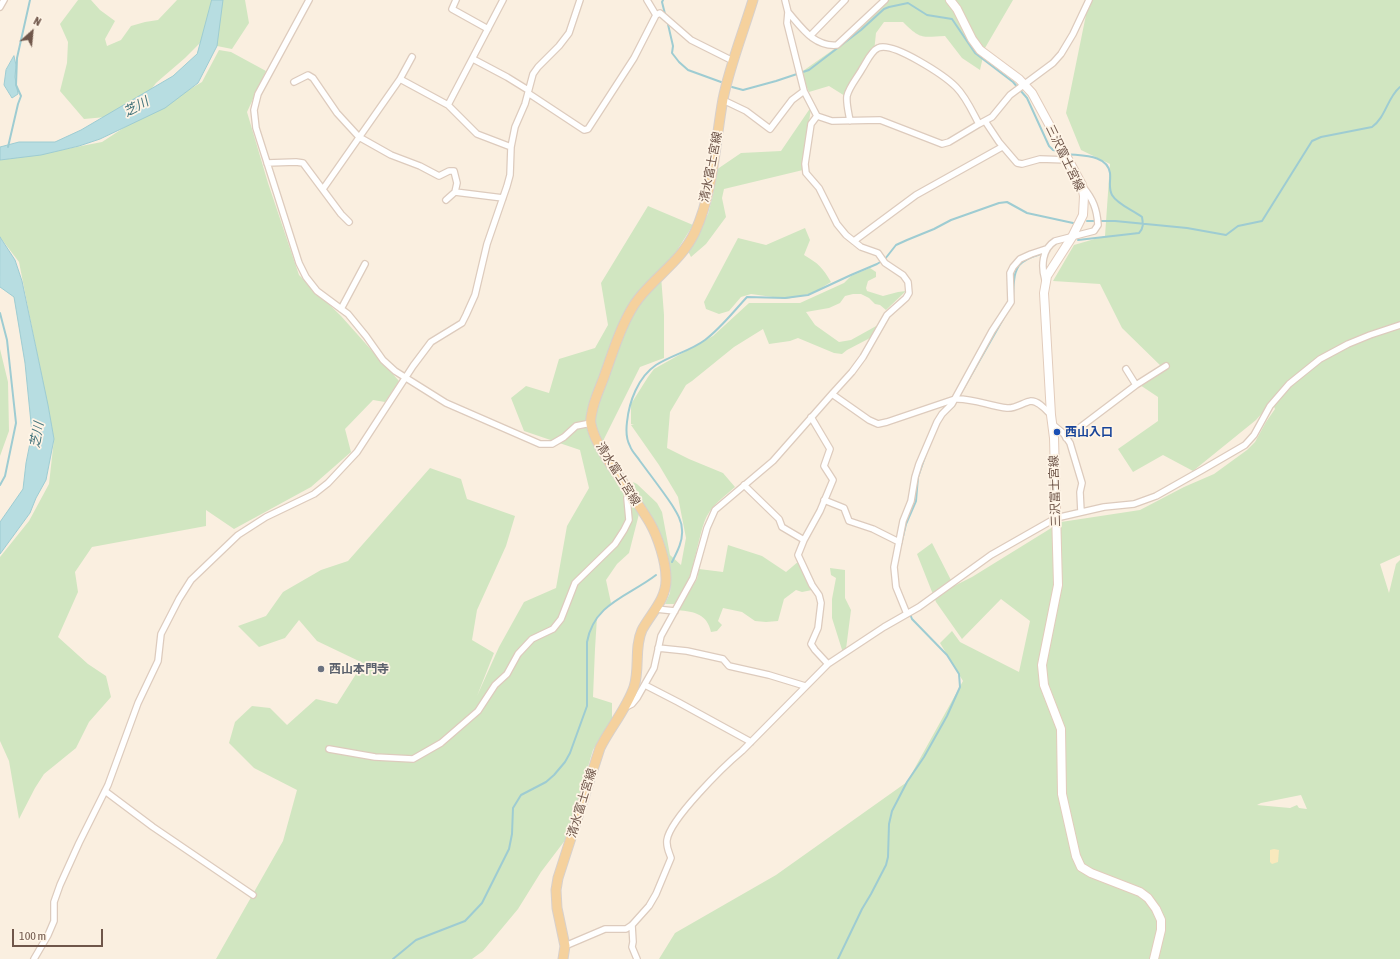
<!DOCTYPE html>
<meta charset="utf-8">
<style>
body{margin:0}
#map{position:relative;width:1400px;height:959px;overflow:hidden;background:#faefe0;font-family:"Asap Condensed",sans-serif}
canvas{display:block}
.north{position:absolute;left:12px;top:12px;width:40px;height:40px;-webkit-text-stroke:3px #fef4e6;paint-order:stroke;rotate:27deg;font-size:11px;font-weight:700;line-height:16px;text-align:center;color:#6f564a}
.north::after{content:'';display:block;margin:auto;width:14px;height:18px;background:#6f564a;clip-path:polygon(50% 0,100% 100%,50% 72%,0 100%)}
.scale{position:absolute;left:12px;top:929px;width:91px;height:18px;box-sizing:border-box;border:2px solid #6f564a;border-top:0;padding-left:5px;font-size:12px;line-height:14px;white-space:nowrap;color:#6f564a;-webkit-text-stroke:3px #fef4e6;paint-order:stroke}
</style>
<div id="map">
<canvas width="1400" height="959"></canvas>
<div class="north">N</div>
<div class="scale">100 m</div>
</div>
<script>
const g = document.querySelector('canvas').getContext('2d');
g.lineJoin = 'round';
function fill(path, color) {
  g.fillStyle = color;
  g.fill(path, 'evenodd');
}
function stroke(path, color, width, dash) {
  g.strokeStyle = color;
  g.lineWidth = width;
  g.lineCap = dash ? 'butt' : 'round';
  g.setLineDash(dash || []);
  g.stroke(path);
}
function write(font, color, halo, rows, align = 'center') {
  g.font = font + ' "Asap Condensed","Noto Sans JP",sans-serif';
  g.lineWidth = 3.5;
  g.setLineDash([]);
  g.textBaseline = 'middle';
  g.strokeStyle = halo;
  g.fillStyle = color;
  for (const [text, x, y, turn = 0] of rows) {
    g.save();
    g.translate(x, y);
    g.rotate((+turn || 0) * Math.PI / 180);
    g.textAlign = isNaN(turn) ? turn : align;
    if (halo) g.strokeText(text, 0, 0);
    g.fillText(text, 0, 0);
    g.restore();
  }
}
fill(new Path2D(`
 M78,0H91L100,10L115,21L105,39L107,46L121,40L131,26L145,22L158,20L177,0H215L203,40L185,58L156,83L150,91L106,117L84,119L60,91L67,63L68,42L60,24Z
 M216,0H245L249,23L232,49L217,46Z
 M889,0H1013L985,48L980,70L962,58L945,36C922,37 921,40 903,22H884L876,33L874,52L845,96L829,86L809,92L800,73L837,47L883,1Z
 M1089,0H1400V555L1380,564L1389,593L1396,564L1400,560V959H659L675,933L776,875L907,782L963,681L940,643L952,631L960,642L1019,672L1030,621L1001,599L962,639L936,602L917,554L932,543L954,586L972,577L1061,522L1140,510L1184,487L1214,474L1247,450L1255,442L1266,422L1275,409L1272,402L1256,420L1193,471L1163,455L1133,472L1118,449L1158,421V397L1140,385L1165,370L1122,328L1100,284L1053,281L1074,245L1105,236L1110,164L1081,150L1066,113ZM1301,795L1307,809L1299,808L1297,805L1290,808L1257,805L1261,803Z
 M219,50L231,52L266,71L247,112L268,183L299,275L341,316L399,381L385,402L373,400L345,429L351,452L311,487L234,529L206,510V526L92,547L75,572L78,592L58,637L88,664L106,676L111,697L89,722L76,748L44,774L35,788L19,819L9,761L0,741V557L29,521L49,484L54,439L19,262L0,237V160L35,155L102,142L125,127L202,82Z
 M811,107L803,170L724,189L722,198L726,217L706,244L691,257L688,251L698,231L708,214L713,195L716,170L741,153L781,151Z
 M648,206L693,225L661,276L664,315V358L640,367L604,439L617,484L639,514L629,553L617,564L606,580L611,603L597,617L595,649L593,697L612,703V719L593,750L566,839L541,872L518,909L483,951L472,959H216L283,841L297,790L254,768L229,743L235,722L252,706L270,708L287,725L316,699L337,704L363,663L317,641L299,620L285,638L259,647L238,626L266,616L283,592L321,570L348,561L430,468L461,479L467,499L515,516L506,546L477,610L472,640L494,653L477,696L499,647L524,602L556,588L567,526L589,488L580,450L524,431L511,398L526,386L549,393L559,359L595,348L608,325L601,283Z
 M805,228L810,240L804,255C818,263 823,268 831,282L813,293L787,299L751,294L741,297L729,311L719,314L706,309L704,302L738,238L766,245Z
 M870,268L876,272V277L868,281L866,288L867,291L883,296L898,292L906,291L886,310L880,305L875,304L869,298L861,294H853L845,296L840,303L829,308L806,312L815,325L839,342L851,340L878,325L870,338L847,350L842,354L834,353L798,338L790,341L769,344L763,329L734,347L692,381L686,385L670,412L667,448L689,459L723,473L735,487C725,496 713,504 707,516C698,531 691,599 674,604C672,604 668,604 665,604L670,593L671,577L667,555L652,517L641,502L633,482L637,484L657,503L662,512L670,555L681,565L686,538L678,497L659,465L631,425H634L631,424V404L648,377L654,369L713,336L749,303H800L844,283L851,276Z
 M0,349L8,382L9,431L0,456Z
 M728,545L762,556L786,572L799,561L812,590L802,592L796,590L784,599L778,621L766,622L755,621L742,612L723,608L718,621L722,625L717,631L711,632C707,614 695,612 678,610L697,579L699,569L723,572Z
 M830,568L845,570V598L851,610L846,649L843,653L832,618V599L836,578L831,575Z`), '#d1e6c1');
fill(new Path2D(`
 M1274,849L1279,850L1278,862L1272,864L1270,862V850Z`), '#f8e9bd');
const water = new Path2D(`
 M212,0H223L217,46L198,83L165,108L100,139L79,146L41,155L0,160V147L19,142H55L81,130L173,76L197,54Z
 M14,56L16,65L15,77L18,94L12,98L4,85L6,70Z
 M0,237L15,260L22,281L48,405L54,439L46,480L36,498L30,513L0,554V522L23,489L26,463L32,433L25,363L14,297L0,287Z`);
fill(water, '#b7dde1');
stroke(water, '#9eccd2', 1);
stroke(new Path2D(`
 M663,0L662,2L665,14
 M667,20L673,46L672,53L679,62L688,70L721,82
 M732,87L743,90L776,81L809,70L861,30L884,9L889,7L908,3L927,15L952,19L975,53L1013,82L1027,98L1049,146L1053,150L1061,152
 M8,147L18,104L21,96L16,85L17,58L30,0
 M1067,154C1081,156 1107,154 1110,173C1111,180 1108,188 1112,195C1118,205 1133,210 1142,217C1143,223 1144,228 1139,233L1078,240
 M1087,221H1115L1187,228L1226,235L1238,226L1262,221L1312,141L1321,137L1372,127C1386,117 1387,98 1400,87
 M1013,297C1014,285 1012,266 1026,260C1030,257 1036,256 1040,254
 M0,313L7,340L16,423L5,476L0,485
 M961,393L1006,314
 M944,415L954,406
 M901,545L906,524L916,501L918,477L927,451
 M672,562C677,552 683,541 682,530C682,521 677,513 672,505C662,490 651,476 640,461C637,456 632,452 630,446C626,439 626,430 627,422C629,402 638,377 656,365C672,355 690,351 705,340C721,328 734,311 747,297L785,298L808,295L851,275L877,264L885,259L896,245L907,240L934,229L951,220L999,203L1007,202L1027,213L1073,223
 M393,959L416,940L465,921L482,903L509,849L512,834L513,808L521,795L546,782L554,775L565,762L570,753L587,706V642C594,603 629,596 656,575
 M838,959L862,909L871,894L886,865L888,857L889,824L892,811L907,782L924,757L947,716L960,687L959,674L947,655L912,619L910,614`), '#9eccd2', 2);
const minor = new Path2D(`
 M309,0L258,94L254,110L256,128L299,263L306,277L317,291L348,314L366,336L383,360L395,371L446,403L540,444H552L564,437L576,426L591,423
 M456,0L452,9L488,29
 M647,0L656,15L660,13L691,40L733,61
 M785,0L788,12L787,23L804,91L817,116L832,121L880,120L942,144L949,142L979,124L992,117L1010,95L1053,63L1061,54L1073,34L1089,0
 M0,7L4,0
 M788,12C802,28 814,47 837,45L885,0
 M810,36L845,0
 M473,59L507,77L528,90
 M400,79L448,105L477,134L511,147
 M294,82L308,75L313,78L337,113L359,137L391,155L420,166L439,176L449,171H454L457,183L455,192
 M528,93L584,130L588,129L634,58L656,15
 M723,100L746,111L770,129L792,100L804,91
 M448,105L503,0
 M850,121C849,114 846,104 847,96C849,87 857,78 862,69C866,63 871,51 878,48C893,41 945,76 956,87C966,97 972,111 979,124
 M985,121L999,142L1017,163L1022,164L1040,159L1068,160
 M267,163L296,162L303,163L341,214L349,222
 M323,189L400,79L412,57
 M446,200L455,192L503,198
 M854,241L916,195L1002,147
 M1045,280C1041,266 1042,249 1055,241L1094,231L1098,225C1097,209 1093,199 1083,187
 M341,309L365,264
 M1126,369L1136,385
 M832,394L869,420L878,424L887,422L955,399C973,398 989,406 1007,408C1015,409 1024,402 1031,401C1039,401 1046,410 1051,415
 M811,417L830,449L824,466L833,480L820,511L804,540L798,555L812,585L819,595L821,603L818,628L811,644L815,650L828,664
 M1052,424L1063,433L1070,443L1082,483L1080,492L1081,512
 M1066,438L1136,385L1166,366
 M744,485L779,519L782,527L804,540
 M824,500L844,508L849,521L873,529L899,542
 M656,609L675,611
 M907,614L896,587L894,567L903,521L911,501L915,477L919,464L937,422L942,414L952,404L992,331L1011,302L1010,273L1013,267L1020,259L1031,254L1046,249
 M658,648L687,651L723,659L729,666L769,675L805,686
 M645,685L678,702L751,742
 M624,708L632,704L637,698L654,668L661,636L693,578L707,528L715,510L773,461L832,394L852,372L863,357L887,315L906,298L909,293L908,282L903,275L885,263L878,253L861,247L846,235L837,224L819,188L806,173L805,164L811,124L817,116
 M329,749L375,757L413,759L441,743L478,711L495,685L507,674L518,654L532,639L553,629L561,619L575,583L615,544L624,530L629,520L627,498L629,492
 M105,791L153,827L253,895
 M632,925L633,942L632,947L637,959
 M565,946L605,929H626L632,925L649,906L656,894L671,858C669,852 666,847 667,840C670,819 724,766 742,751L828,664L884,627L919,607L991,555L1056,518L1104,507L1134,504L1156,496L1202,470L1245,445L1254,435L1270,406L1289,384L1320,359L1348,344L1370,335L1400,325
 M34,959L48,935L54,921V902L60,885L79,843L108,785L138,703L158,661L161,634L179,599L191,580L238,535L266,517L314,494L328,483L357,452L413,366L431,342L462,323L466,315L475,295L487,244L507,186L510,175L511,147L515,127L525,104L533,74L538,67L559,46L569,33L580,0`);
const secondary = new Path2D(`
 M950,0L957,9L972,39L980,50L1019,79L1032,93L1082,185L1084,196L1083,215L1072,237L1047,276L1044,293L1051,415L1054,438L1058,585L1042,665L1044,685L1061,729L1062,794L1076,856L1081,867L1091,873L1140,892L1148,898L1156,909L1161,920V930L1154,959`);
const primary = new Path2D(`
 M563,959L565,946L557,908L556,890L558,878L600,748C610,728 627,708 634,687C640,668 634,648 642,630C651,613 667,599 666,578C666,562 658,537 650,523C638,503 624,484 611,465C603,452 594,439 591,424C590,420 591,416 592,412C594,400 600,388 604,377C613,352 623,318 639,298C658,274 681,261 695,232C714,190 715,143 723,99C730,65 743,33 753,0`);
stroke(minor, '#ddcbbd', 8);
stroke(secondary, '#e2ccbc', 10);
stroke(primary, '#d7d0cc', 11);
stroke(minor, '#fff', 5.5);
stroke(secondary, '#fff', 8);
stroke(primary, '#f5d19d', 9);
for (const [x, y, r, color] of [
 [1057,432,4,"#1a4fb4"],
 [321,669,4,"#6b7280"]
]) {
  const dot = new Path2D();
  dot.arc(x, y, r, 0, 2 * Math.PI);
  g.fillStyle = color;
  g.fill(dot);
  stroke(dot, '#fef4e6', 1.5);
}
write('12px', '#6f564a', '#fef4e6', [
 ["三沢富士宮線",1065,158,64],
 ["清水富士宮線",711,167,-79],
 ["清水富士宮線",618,474,58],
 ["三沢富士宮線",1055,491,-92],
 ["清水富士宮線",582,803,-73]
]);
write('bold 12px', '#164399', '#fef4e6', [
 ["西山入口",1065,432]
], 'left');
write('bold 12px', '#5b616d', '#fef4e6', [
 ["西山本門寺",329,669]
], 'left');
write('italic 13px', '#43737b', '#fef4e6', [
 ["芝川",136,107,-28],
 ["芝川",37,435,-80]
]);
</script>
